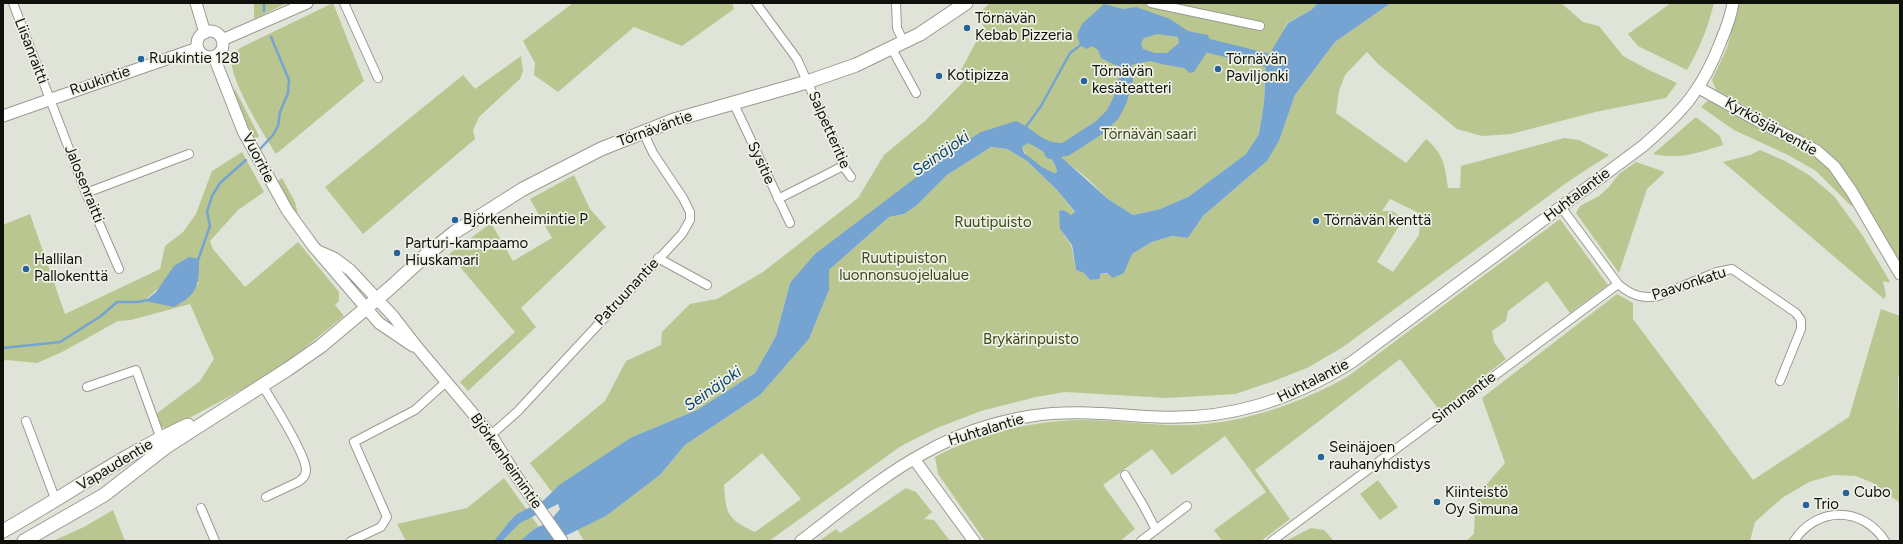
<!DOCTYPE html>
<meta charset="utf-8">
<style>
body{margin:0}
#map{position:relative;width:1903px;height:544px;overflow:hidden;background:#e0e3d8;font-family:Figtree,sans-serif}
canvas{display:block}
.frame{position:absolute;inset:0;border:4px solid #0f100c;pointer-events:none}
</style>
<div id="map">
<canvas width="1903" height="544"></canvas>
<div class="frame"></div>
</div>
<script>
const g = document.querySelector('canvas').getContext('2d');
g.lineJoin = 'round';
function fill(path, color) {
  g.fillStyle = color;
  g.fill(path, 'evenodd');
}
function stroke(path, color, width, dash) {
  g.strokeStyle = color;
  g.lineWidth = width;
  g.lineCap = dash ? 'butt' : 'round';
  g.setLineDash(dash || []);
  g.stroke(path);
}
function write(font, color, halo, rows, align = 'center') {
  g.font = font + ' Figtree,sans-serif';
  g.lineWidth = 3.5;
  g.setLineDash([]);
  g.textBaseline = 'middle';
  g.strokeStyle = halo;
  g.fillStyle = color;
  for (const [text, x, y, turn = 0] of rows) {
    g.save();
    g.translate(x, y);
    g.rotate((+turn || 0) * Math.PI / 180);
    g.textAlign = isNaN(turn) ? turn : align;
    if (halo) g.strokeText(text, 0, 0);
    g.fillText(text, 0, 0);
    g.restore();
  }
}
fill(new Path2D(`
 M254,3H287L254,19Z
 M333,3L364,81L276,154C262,131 230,82 231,56L240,48Z
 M573,3H732L734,9L682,46L634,27L558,92L534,75L535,63L523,41Z
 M990,3H1318L1311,10L1287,23L1265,75L1264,102L1259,134L1246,154L1188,197L1160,209L1133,215L1108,199L1088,179L1064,160L1060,156V143H1050L1016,121L790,283L776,336L755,373L697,410L632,437L552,492L530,463L605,401L626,361L661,345L662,332L690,304L717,299L763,272L858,198L884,155L925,121L964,81L961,70L984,27L977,15Z
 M1391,3H1561L1583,22L1599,26L1623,56L1647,69L1677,83L1666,98L1595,112L1511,134L1482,136L1457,129L1378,64L1367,52L1345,75L1339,91L1336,113L1406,163L1426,139C1444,154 1445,166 1448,188H1460L1461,166L1564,138L1579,140L1609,155L1569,181L1343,347L1309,367L1274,381L1235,394L1167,398L1065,392L1036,397L981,411L937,428L901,446L769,541H584L577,529L606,516L660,475L685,445L760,395L809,339L829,290V270L889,217L904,214L916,206L947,175L991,147L1007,149L1027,161L1057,190L1075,213L1071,215L1064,210L1060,229L1071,245L1076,270L1084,273L1090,280L1100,279L1099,274L1123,273L1132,254L1152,242L1172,236L1188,238L1203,216L1267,161L1279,141L1295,95L1335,42ZM1390,199L1421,214L1419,235L1393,272L1377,262L1402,221C1396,211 1393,211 1382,211ZM762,453L801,499L755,532C727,519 726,514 724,485Z
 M1671,3H1714C1708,27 1700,48 1687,70L1638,46L1628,34Z
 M1739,3H1900V267L1872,214L1841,166L1818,145L1716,90L1712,80L1727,48Z
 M521,56L523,71L520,79L479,117L473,130L475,139L363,234L325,187L463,75L475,89Z
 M235,89L259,136L253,141L234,91Z
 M1712,100C1746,118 1796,139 1824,164C1835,175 1844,190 1853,204L1851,206L1816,171L1788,155L1734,130L1701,107L1706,102Z
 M1696,117L1720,136L1723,145C1697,153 1681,160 1653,154Z
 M1028,142C1040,149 1055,157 1057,172L1054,173C1042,168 1026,159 1022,147Z
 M1760,150L1785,161L1809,175L1834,196L1863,236L1889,280L1890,283L1883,281L1886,295L1884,299L1723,162L1750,155Z
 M242,152L264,192L238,210L210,241L213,249L245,287L298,242L339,292V301L335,305L344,316L302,350L258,381L169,429L161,427L156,414L200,381L214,359L190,304L131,320L118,321L62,352L37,363L7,360L3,361V225L30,214L65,314L160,269L165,246L183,232L196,214L212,171ZM199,282L191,295L180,304L145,300L161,286Z
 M1636,162L1665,172L1647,189L1619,273L1576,213L1580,206L1599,196L1609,187L1619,174Z
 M574,175L590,209L606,227L521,308L536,327L468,391L460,382L515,332L449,254L491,223L513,261L552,238L530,199Z
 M282,178L295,202L299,219L277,182Z
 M1560,219L1608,285L1570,313L1547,281L1508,311L1506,321L1492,331L1494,342L1506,359L1440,411L1400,359L1255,470L1290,519L1261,541H1222L1214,530L1266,492L1225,436L1172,475L1152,449L1103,485L1135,529L1120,541H985L938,474L935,457C978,434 1030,421 1080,420C1116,420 1153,426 1189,425C1245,423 1298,404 1347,377Z
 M1617,294L1633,303V319L1753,480L1849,417L1881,309L1900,316V369L1898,379L1900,503L1873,483L1856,476L1833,475L1809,482L1782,498L1755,522L1750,541H1466L1474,534L1475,506L1480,492L1505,463L1482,398Z
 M504,478L539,527L534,529L520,541H406L397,524L467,508Z
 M1378,480L1398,507L1380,520L1360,494Z
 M906,488L916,492L932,512L924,519L934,520L950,541H819L836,529L840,533Z
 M113,510L125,541H53L84,527Z
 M1311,528L1324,530L1334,541H1286Z`), '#b9c68f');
fill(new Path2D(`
 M1318,3H1391L1335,42L1295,95L1279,141L1267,161L1203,216L1188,238L1172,236L1152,242L1132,254L1124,273L1113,278L1107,273L1100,274V279L1090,280L1084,273L1076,270L1072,245L1060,229L1059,211L1064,210L1071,215L1075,212L1057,190L1027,161L1007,149L991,147L947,175L916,206L904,214L889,217L829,270V290L809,339L760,395L685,445L660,475L606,516L555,541H520L534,529L549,522L560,509L558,504L520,523L502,541H494L509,522L517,514L544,500L559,485L632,437L697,410L755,373L776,336L790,283L815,254L951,151L981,132L1016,121C1033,128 1041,142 1060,143L1063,149L1060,156L1108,199L1133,215L1160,209L1188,197L1246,154L1259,134L1264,102L1266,60L1288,23L1311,10ZM1028,143C1040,149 1055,157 1057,172L1054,173L1042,167L1024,153L1022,147Z
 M1104,4L1123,9L1136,7L1170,19L1188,31L1208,35L1211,46L1194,72L1190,73L1184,68L1161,64L1151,61L1125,66L1115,65L1101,58L1098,50L1092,46L1086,49L1080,45L1077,35L1082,24ZM1157,34L1178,37L1179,43L1167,53H1155L1143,49L1141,43L1144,38Z
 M189,257L199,259C199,284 199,294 174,307L145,301L156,292L174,266Z`), '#76a4d2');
stroke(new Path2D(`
 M264,3V11
 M1025,128L1041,106L1070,53L1082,44
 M260,149L273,135L278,126L280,112L288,93L289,80L271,37
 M198,260L210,226L207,212L212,196L220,183L246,160
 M3,348L60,342L101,316L117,302H138L147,300`), '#76a4d2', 2.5);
stroke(new Path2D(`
 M1193,42L1266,60
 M1051,152L1066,149L1100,127L1113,114L1120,100L1126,79L1124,56L1128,47`), '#76a4d2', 14);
const street = new Path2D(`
 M13,3L86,193L119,269
 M344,3L378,78
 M756,3L797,59L838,150L843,166L851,177
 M896,3L897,28L904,43
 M1151,3L1260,26
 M892,49L916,93
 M733,102L790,223
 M86,193L189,154
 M778,199L843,166
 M1561,207L1618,284C1631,295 1641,299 1658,296L1717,272L1732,269L1796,313L1801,320V329L1780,381
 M658,258L707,285
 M262,385C272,401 306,454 306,470C306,475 303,479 298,482L266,497
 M87,387L136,370L162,442
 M26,421L56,501
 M491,435L518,411L682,234L690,220V212L683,198L653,153L643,132
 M1125,475L1143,505L1156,530
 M201,508L215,541
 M351,541L381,527L387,517L354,442L415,410L446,382
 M1141,541L1187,506
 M1272,541L1618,284
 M1794,541C1817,506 1862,506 1885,541`);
const secondary = new Path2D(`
 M196,3L205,33
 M197 44a13 13 0 1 1 26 0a13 13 0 1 1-26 0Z
 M222,40L307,3
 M214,57L243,131L287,210L313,246L379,323L413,346
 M1699,88L1751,117L1817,151L1834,166L1852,192L1900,274
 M3,116L198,48
 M318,251L334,258L350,270L393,316L417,347L491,435L515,474L562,541
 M914,459L974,541
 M801,541C841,511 881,476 926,452C958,434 995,422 1031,416C1073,409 1116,415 1158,417C1230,420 1291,400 1352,362L1643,146C1682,112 1702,91 1721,41C1726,29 1731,16 1733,3`);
const primary = new Path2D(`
 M3,531C65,496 123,455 188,425
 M24,541L104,495L166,447L288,369L321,346L390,288L426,255L455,232L523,189L601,149L674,120L807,82L856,65L920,34L966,3`);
stroke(street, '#989b90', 10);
stroke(secondary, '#989b90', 13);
stroke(primary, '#989b90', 15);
stroke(street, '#fff', 8);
stroke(secondary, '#fff', 11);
stroke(primary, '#fff', 13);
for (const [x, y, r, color] of [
 [967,28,4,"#27639a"],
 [141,59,4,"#27639a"],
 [1218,69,4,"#27639a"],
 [939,76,4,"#27639a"],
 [1084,81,4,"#27639a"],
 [455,220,4,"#27639a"],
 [1316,221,4,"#27639a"],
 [397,253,4,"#27639a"],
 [26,269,4,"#27639a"],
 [1321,457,4,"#27639a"],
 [1846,493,4,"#27639a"],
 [1437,502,4,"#27639a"],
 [1806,505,4,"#27639a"]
]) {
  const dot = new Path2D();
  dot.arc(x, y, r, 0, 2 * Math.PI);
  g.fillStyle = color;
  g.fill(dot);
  stroke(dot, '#eef1e5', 1.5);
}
write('15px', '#0f100c', '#eef1e5', [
 ["Törnävän",975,19],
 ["Kebab Pizzeria",975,36],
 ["Ruukintie 128",149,59],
 ["Törnävän",1226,60],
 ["Paviljonki",1226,77],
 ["Törnävän",1092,72],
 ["kesäteatteri",1092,89],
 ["Kotipizza",947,76],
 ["Björkenheimintie P",463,220],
 ["Törnävän kenttä",1324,221],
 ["Parturi-kampaamo",405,244],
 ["Hiuskamari",405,261],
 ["Hallilan",34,260],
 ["Pallokenttä",34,277],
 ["Seinäjoen",1329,448],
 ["rauhanyhdistys",1329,465],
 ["Kiinteistö",1445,493],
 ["Oy Simuna",1445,510],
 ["Cubo",1854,493],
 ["Trio",1814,505]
], 'left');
write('15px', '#0f100c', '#eef1e5', [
 ["Liisanraitti",31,51,69],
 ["Ruukintie",100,81,-19],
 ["Kyrkösjärventie",1771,127,29],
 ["Törnäväntie",655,129,-20],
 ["Salpetteritie",829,130,66],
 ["Vuoritie",258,158,63],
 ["Sysitie",761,163,65],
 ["Jalosenraitti",84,184,68],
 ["Huhtalantie",1577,195,-37],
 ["Paavonkatu",1689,284,-18],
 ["Patruunantie",627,292,-47],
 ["Huhtalantie",1313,381,-27],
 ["Simunantie",1464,398,-37],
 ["Huhtalantie",986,430,-17],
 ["Björkenheimintie",506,461,55],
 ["Vapaudentie",115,465,-31]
]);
write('15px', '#3e4719', '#eef1e5', [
 ["Törnävän saari",1149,135],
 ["Ruutipuisto",993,223],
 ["Ruutipuiston",904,259],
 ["luonnonsuojelualue",904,276],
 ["Brykärinpuisto",1031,340]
]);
write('italic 16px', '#0c3f6b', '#eef1e5', [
 ["Seinäjoki",941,154,-35],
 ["Seinäjoki",713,389,-35]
]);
</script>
